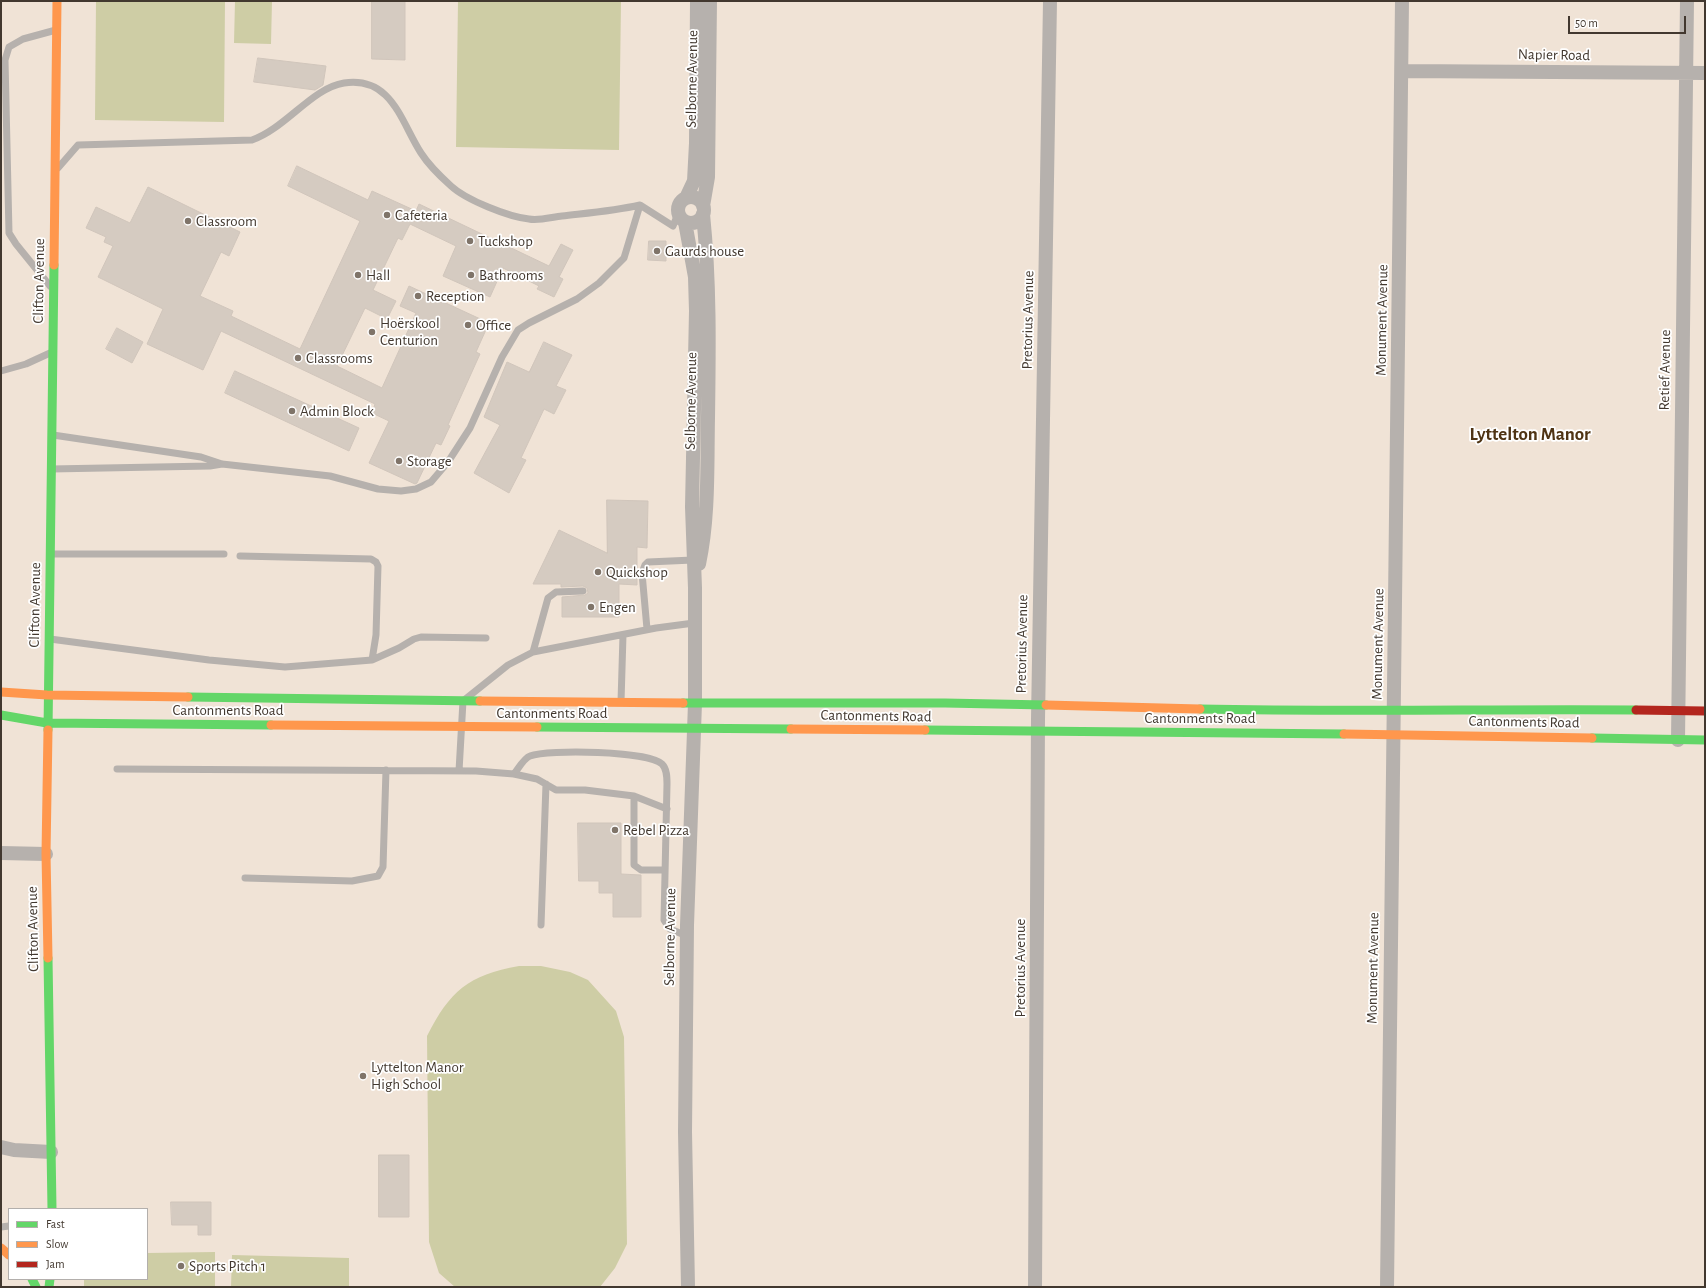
<!DOCTYPE html>
<meta charset="utf-8">
<style>
body{margin:0}
#map{position:relative;width:1706px;height:1288px;overflow:hidden;background:#f0e3d6;font-family:"Alegreya Sans",sans-serif}
canvas{display:block}
.frame{position:absolute;inset:0;border:2px solid #42382f;pointer-events:none}
.legend{position:absolute;left:8px;top:1208px;width:140px;height:72px;box-sizing:border-box;background:#fff;border:1px solid #b3afac;margin:0;padding:5px 7px;list-style:none;font-size:12px;color:#42382f}
.legend li{display:flex;align-items:center;gap:8px;height:20px}
.legend b{width:20px;border:1px solid #b3afac}
.scale{position:absolute;left:1568px;top:16px;width:118px;height:18px;box-sizing:border-box;border:2px solid #42382f;border-top:0;padding-left:5px;font-size:12px;line-height:14px;white-space:nowrap;color:#42382f;-webkit-text-stroke:3px #fff;paint-order:stroke}
</style>
<div id="map">
<canvas width="1706" height="1288"></canvas>
<div class="frame"></div>
<ul class="legend">
<li><b style="height:5px;background:#63d668"></b>Fast</li>
<li><b style="height:5px;background:#ff974d"></b>Slow</li>
<li><b style="height:5px;background:#b3261e"></b>Jam</li>
</ul>
<div class="scale">50 m</div>
</div>
<script>
const g = document.querySelector('canvas').getContext('2d');
g.lineJoin = 'round';
function fill(path, color) {
  g.fillStyle = color;
  g.fill(path, 'evenodd');
}
function stroke(path, color, width, dash) {
  g.strokeStyle = color;
  g.lineWidth = width;
  g.lineCap = dash ? 'butt' : 'round';
  g.setLineDash(dash || []);
  g.stroke(path);
}
function write(font, color, halo, rows, align = 'center') {
  g.font = font + ' "Alegreya Sans",sans-serif';
  g.lineWidth = 3.5;
  g.setLineDash([]);
  g.textBaseline = 'middle';
  g.strokeStyle = halo;
  g.fillStyle = color;
  for (const [text, x, y, turn = 0] of rows) {
    g.save();
    g.translate(x, y);
    g.rotate((+turn || 0) * Math.PI / 180);
    g.textAlign = isNaN(turn) ? turn : align;
    if (halo) g.strokeText(text, 0, 0);
    g.fillText(text, 0, 0);
    g.restore();
  }
}
fill(new Path2D(`
 M96,1H225L224,122L95,120Z
 M235,1H272L271,44L234,43Z
 M458,1H621L619,150L456,147Z
 M519,966H541L570,972L588,980L616,1011L624,1037L627,1244L615,1268L600,1287H455L439,1273L429,1242L427,1036C450,991 468,975 519,966Z
 M215,1252V1287H84V1279H147V1253Z
 M232,1255L349,1258V1287H231Z`), '#cecda5');
const building = new Path2D(`
 M372,1H405V60L372,59Z
 M258,58L326,66L323,85L315,90L254,82Z
 M297,166L368,200L372,191L416,211L419,204L549,266L561,244L573,250L559,277L563,279L554,297L537,289L539,286L503,268L490,297L443,276L456,246L410,224L402,240L398,238L373,290L396,301L387,319L365,308L337,366L382,388L416,313L400,306L409,286L489,323L476,352L480,354L448,425L450,426L441,445L436,443L417,483L415,484L369,463L389,421L372,413L375,404L221,331L203,370L147,344L163,309L98,277L113,246L104,242L106,237L86,228L96,207L130,223L148,187L240,232L229,256L221,252L200,296L233,311L231,316L300,349L360,221L288,186Z
 M649,241H666V261L648,260Z
 M117,328L143,342L132,363L106,349Z
 M544,342L572,355L556,386L566,390L554,414L544,409L521,458L526,460L509,493L474,473L500,425L484,417L507,362L529,372Z
 M235,371L359,428L349,451L225,393Z
 M607,500L648,501L647,548L637,547V585L619,584V617H562V597L585,595L588,593L587,588L583,586L561,587V584H533L559,530L607,553Z
 M578,823H621V874L641,875V917H613V893H599V881H579Z
 M379,1155H409V1217H379Z
 M171,1202H211V1235H198V1225H172Z`);
fill(building, '#d5cbc1');
stroke(building, '#d0c5bb', 1);
stroke(new Path2D(`
 M58,168L78,145L252,140C286,128 312,88 344,83C392,76 401,122 421,153C428,164 441,177 451,186C466,200 509,217 529,219C539,221 552,217 562,216C588,213 614,211 640,205L673,226L678,214
 M50,286L16,244L9,233L5,60L9,47L23,39L56,30
 M1,371L26,364L50,353
 M53,435L201,457L222,464L330,476L378,489L401,491L416,489L431,482L448,462L470,428L502,357L518,330L529,323L577,299L599,283L624,258L640,205
 M51,469L210,466L222,464
 M50,554H224
 M240,556L371,559L376,562L378,566L376,635L372,660
 M647,629L642,573L645,565L648,562L693,560
 M50,639L209,660L285,667L372,660L399,648L414,639L421,637L486,638
 M533,652L548,598L556,592L583,591
 M621,702L623,635
 M117,769L476,771L514,774L537,779L556,790H585L634,796L667,809
 M459,771L463,701L508,665L533,652L656,628L694,623
 M514,774C518,769 524,758 530,756C548,749 649,751 662,764C667,769 667,777 667,784L664,920L670,929L687,936
 M634,796V865L641,870H665
 M245,878L352,881L378,876L383,867L386,770
 M541,925L546,784
 M1,1227L9,1226`), '#b6b1ad', 7);
stroke(new Path2D(`
 M1402,71L1705,73
 M678 210a13 13 0 1 1 26 0a13 13 0 1 1-26 0Z
 M686,198L694,181L696,143L697,1
 M703,206L708,177L710,1
 M685,222L695,277L696,311L692,507L695,588V703L687,925L685,1132L688,1287
 M699,564C709,516 707,467 708,418C709,350 710,282 703,214
 M1678,740L1687,1
 M1,853L46,854
 M1,1147L14,1150L51,1152
 M1035,1287L1038,719L1050,1
 M1387,1287L1402,1`), '#b6b1ad', 14);
stroke(new Path2D(`
 M188,697L480,701
 M683,703H945L1046,705
 M1200,709C1346,712 1491,709 1636,710
 M1,715L47,723L271,725
 M537,727L791,729
 M48,730L54,265
 M925,730L1344,734
 M1592,738L1705,740
 M48,958L52,1209
 M32,1279L36,1287
 M49,1287L50,1279`), '#63d668', 9);
stroke(new Path2D(`
 M54,265L57,1
 M1,692L47,695L188,697
 M480,701L683,703
 M1046,705L1200,709
 M271,725L537,727
 M791,729L925,730
 M48,730L46,854L48,958
 M1344,734L1592,738
 M1,1248L9,1255`), '#ff974d', 9);
stroke(new Path2D(`
 M1636,710L1705,711`), '#b3261e', 9);
for (const [x, y, r, color] of [
 [387,215,4,"#7f7469"],
 [188,221,4,"#7f7469"],
 [470,241,4,"#7f7469"],
 [657,251,4,"#7f7469"],
 [358,275,4,"#7f7469"],
 [471,275,4,"#7f7469"],
 [418,296,4,"#7f7469"],
 [468,325,4,"#7f7469"],
 [372,332,4,"#7f7469"],
 [298,358,4,"#7f7469"],
 [292,411,4,"#7f7469"],
 [399,461,4,"#7f7469"],
 [598,572,4,"#7f7469"],
 [591,607,4,"#7f7469"],
 [615,830,4,"#7f7469"],
 [363,1076,4,"#7f7469"],
 [181,1266,4,"#7f7469"]
]) {
  const dot = new Path2D();
  dot.arc(x, y, r, 0, 2 * Math.PI);
  g.fillStyle = color;
  g.fill(dot);
  stroke(dot, '#fff', 1.5);
}
write('15px', '#42382f', '#fff', [
 ["Napier Road",1554,55,1],
 ["Selborne Avenue",692,79,-89],
 ["Clifton Avenue",39,281,-89],
 ["Pretorius Avenue",1028,320,-89],
 ["Monument Avenue",1382,320,-89],
 ["Retief Avenue",1665,370,-89],
 ["Selborne Avenue",691,401,-89],
 ["Clifton Avenue",35,605,-89],
 ["Pretorius Avenue",1022,644,-89],
 ["Monument Avenue",1378,644,-89],
 ["Cantonments Road",228,710],
 ["Cantonments Road",552,713],
 ["Cantonments Road",876,716,1],
 ["Cantonments Road",1200,718],
 ["Cantonments Road",1524,722,1],
 ["Clifton Avenue",33,929,-91],
 ["Selborne Avenue",670,937,-89],
 ["Pretorius Avenue",1020,968,-90],
 ["Monument Avenue",1373,968,-89]
]);
write('15px', '#42382f', '#fff', [
 ["Cafeteria",395,215],
 ["Classroom",196,221],
 ["Tuckshop",478,241],
 ["Gaurds house",665,251],
 ["Hall",366,275],
 ["Bathrooms",479,275],
 ["Reception",426,296],
 ["Hoërskool",380,323],
 ["Centurion",380,340],
 ["Office",476,325],
 ["Classrooms",306,358],
 ["Admin Block",300,411],
 ["Storage",407,461],
 ["Quickshop",606,572],
 ["Engen",599,607],
 ["Rebel Pizza",623,830],
 ["Lyttelton Manor",371,1067],
 ["High School",371,1084],
 ["Sports Pitch 1",189,1266]
], 'left');
write('bold 19px', '#4f3414', '#fff', [
 ["Lyttelton Manor",1530,434]
]);
</script>
